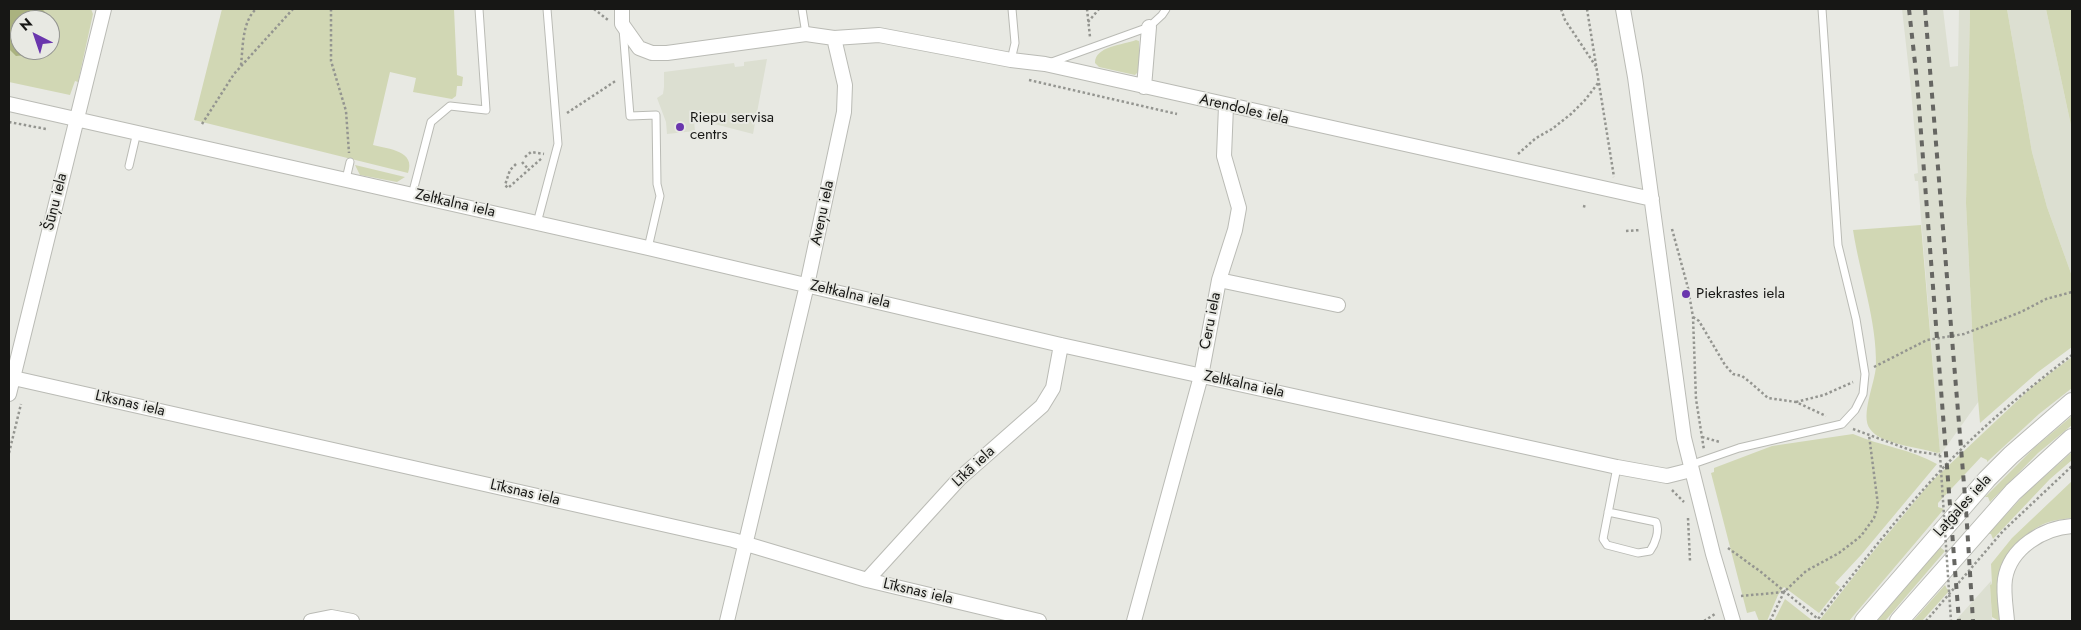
<!DOCTYPE html>
<meta charset="utf-8">
<style>
body{margin:0}
#map{position:relative;width:2081px;height:630px;overflow:hidden;background:#e8e9e3;font-family:Jost,sans-serif}
canvas{display:block}
.frame{position:absolute;inset:0;border:10px solid #171715;pointer-events:none}
.north{position:absolute;left:10px;top:10px;width:50px;height:50px;box-sizing:border-box;background:#e8e9e3;border:1px solid #949591;border-radius:50%;rotate:319deg;font-size:14px;font-weight:700;line-height:20px;text-align:center;color:#171715}
.north::after{content:'';display:block;margin:auto;width:18px;height:22px;background:#6a36ad;clip-path:polygon(50% 0,100% 100%,50% 72%,0 100%)}
</style>
<div id="map">
<canvas width="2081" height="630"></canvas>
<div class="frame"></div>
<div class="north">N</div>
</div>
<script>
const g = document.querySelector('canvas').getContext('2d');
g.lineJoin = 'round';
function fill(path, color) {
  g.fillStyle = color;
  g.fill(path, 'evenodd');
}
function stroke(path, color, width, dash) {
  g.strokeStyle = color;
  g.lineWidth = width;
  g.lineCap = dash ? 'butt' : 'round';
  g.setLineDash(dash || []);
  g.stroke(path);
}
function write(font, color, halo, rows, align = 'center') {
  g.font = font + ' Jost,sans-serif';
  g.lineWidth = 4;
  g.setLineDash([]);
  g.textBaseline = 'middle';
  g.strokeStyle = halo;
  g.fillStyle = color;
  for (const [text, x, y, turn = 0] of rows) {
    g.save();
    g.translate(x, y);
    g.rotate((+turn || 0) * Math.PI / 180);
    g.textAlign = isNaN(turn) ? turn : align;
    if (halo) g.strokeText(text, 0, 0);
    g.fillText(text, 0, 0);
    g.restore();
  }
}
fill(new Path2D(`
 M1902,9H1943L1950,67L1958,66L1959,9H1970L1966,203L1972,327L1979,401L1938,458L1937,453L1940,452L1918,181H1915L1914,174L1918,173L1911,89Z
 M2007,9H2046L2072,130V276L2047,207L2032,152Z
 M767,59L753,134L699,120H694L695,131L667,134L666,122L657,98L663,94L664,87V72L734,63L735,67L744,66V62Z
 M1991,581L1992,584L1990,585L1992,621H1955Z`), '#dcdfd1');
fill(new Path2D(`
 M9,9H91L93,14L78,82L75,81L70,95L9,82ZM20,20H50V50H20Z
 M222,9H454L457,75L463,77L462,86H457L456,96L452,99L413,92L416,78L390,72L373,145C389,149 416,151 408,173L194,120Z
 M1970,9H2007L2032,152L2047,207L2072,276V347L2038,372L1980,423L1972,327L1966,203Z
 M2046,9H2072V130Z
 M1136,40L1139,41V71L1135,75L1099,67L1095,63C1095,46 1123,45 1136,40Z
 M355,165L405,177L397,182L360,175Z
 M1921,225L1940,452L1937,453C1920,447 1881,445 1870,429C1860,416 1875,383 1876,366C1877,321 1860,275 1853,230Z
 M2072,357V388L2039,414L1987,462V460L1981,457L1938,503V507L1944,509L1849,621H1819L1868,558L1930,483L2033,386Z
 M2072,416V425L2038,453L1990,502L1988,497H1985L2034,448Z
 M1853,434C1880,446 1911,449 1937,464L1861,555L1835,583L1840,587L1819,613L1784,587L1778,595L1767,621H1759L1755,611L1747,613L1711,473L1714,472V468L1772,446Z
 M2072,452V460L2050,479L1993,539L1991,534H1988L2025,494Z
 M2072,481V518C2063,519 2054,520 2046,523C2024,531 2002,559 1998,582C1996,594 1999,608 1999,621L1992,617L1990,585L1992,584L1991,564L2012,538Z
 M1941,545V548L1945,551L1885,621H1877Z
 M1945,585L1947,589L1950,590L1922,621H1913Z
 M1785,599L1813,621H1774Z`), '#d1d7b4');
fill(new Path2D(`
 M9,9H42C55,21 59,34 53,51C41,56 29,54 16,56L9,49ZM20,20H50V50H20Z`), '#aab27f');
const service = new Path2D(`
 M802,9L806,34
 M623,29L630,116L656,115L657,184L660,196L648,248
 M1011,60L1015,43L1012,9
 M1049,63L1149,27L1162,15L1166,9
 M129,166L137,132
 M346,179L350,162
 M412,195L431,122L450,106L486,110L479,9
 M537,223L558,144L547,9
 M1690,465L1739,448L1842,424L1855,410L1863,394L1865,374L1856,319L1838,245L1822,9
 M1608,512L1656,522C1660,531 1655,544 1650,551L1638,553L1607,545L1603,539L1617,467`);
const minor = new Path2D(`
 M622,9V24L639,48L652,53H667L806,34L834,38L845,85L844,112L807,285L727,621
 M1623,9L1635,77L1684,438L1713,554L1733,621
 M834,38L879,35L1011,60L1045,64L1652,199
 M1144,87L1149,27
 M9,104L648,248L1061,345L1617,467L1667,476L1691,470
 M1219,280L1338,305
 M9,377L733,540L867,580L1039,621
 M9,394L104,9
 M867,580L959,479L1042,406L1053,388L1061,345
 M311,621L331,617L352,621
 M1134,621L1201,376L1219,280L1235,230L1239,208L1224,156L1226,106
 M2007,621C2006,608 2003,592 2005,579C2010,548 2043,528 2072,526`);
const tertiary = new Path2D(`
 M1864,621L1987,479L2011,455L2072,402
 M1899,621L2013,492L2072,438`);
stroke(service, '#babbb5', 9);
stroke(minor, '#babbb5', 16);
stroke(tertiary, '#babbb5', 20);
stroke(new Path2D(`
 M331,9V61L346,111L349,153
 M594,9L608,20
 M1087,9L1090,37
 M1561,9L1565,20L1597,68
 M1587,9L1614,177
 M1088,22L1099,9
 M241,65C243,47 242,22 256,9
 M1029,80L1177,114
 M567,113L617,80
 M9,122L46,129
 M202,124L234,74L293,9
 M1518,154L1536,138L1552,129L1571,114L1585,100L1599,82
 M525,157L531,152L544,154
 M522,162L529,170
 M516,164L510,170L505,185L508,188L542,158
 M1583,206L1587,207
 M1672,229L1688,288L1693,317L1696,399L1704,450
 M1626,231L1641,230
 M1693,317L1699,321L1725,365L1733,374L1742,376L1751,383L1768,398L1796,402L1826,416
 M1874,367L1927,340L1964,334L2021,312L2046,299L2072,292
 M1796,402L1824,395L1853,382
 M1853,429L1913,451L1940,455
 M1702,437L1720,442
 M9,453L21,404
 M1672,490L1684,502
 M1688,518L1690,561
 M1728,548L1761,572L1818,619C1855,572 1891,525 1931,481C1973,434 2022,393 2072,355
 M1741,596L1784,592
 M1704,621L1715,614
 M1770,621L1784,592L1806,571L1839,553L1861,536L1874,518L1878,505L1869,435
 M1926,621L2003,531L2072,466`), '#949590', 2.5, [2.5, 2.5]);
stroke(service, '#fff', 7);
stroke(minor, '#fff', 14);
stroke(tertiary, '#fff', 18);
stroke(new Path2D(`
 M1909,9L1917,81L1959,621
 M1925,9L1966,509L1973,621`), '#666662', 4, [6, 6]);
stroke(new Path2D(`
 M1940,455L1951,621`), '#949590', 2.5, [2.5, 2.5]);
for (const [x, y, r, color] of [
 [680,127,5,"#6a36ad"],
 [1686,294,5,"#6a36ad"]
]) {
  const dot = new Path2D();
  dot.arc(x, y, r, 0, 2 * Math.PI);
  g.fillStyle = color;
  g.fill(dot);
  stroke(dot, '#e8e9e3', 2);
}
write('15px', '#171715', '#e8e9e3', [
 ["Arendoles iela",1244,110,13],
 ["Šūņu iela",56,202,-76],
 ["Zeltkalna iela",455,204,13],
 ["Aveņu iela",823,213,-78],
 ["Zeltkalna iela",850,295,13],
 ["Ceru iela",1211,321,-79],
 ["Zeltkalna iela",1244,385,12],
 ["Līksnas iela",130,404,13],
 ["Līkā iela",974,467,-43],
 ["Līksnas iela",525,493,13],
 ["Latgales iela",1963,506,-48],
 ["Līksnas iela",918,592,13]
]);
write('15px', '#171715', '#e8e9e3', [
 ["Riepu servisa",690,118],
 ["centrs",690,135],
 ["Piekrastes iela",1696,294]
], 'left');
</script>
